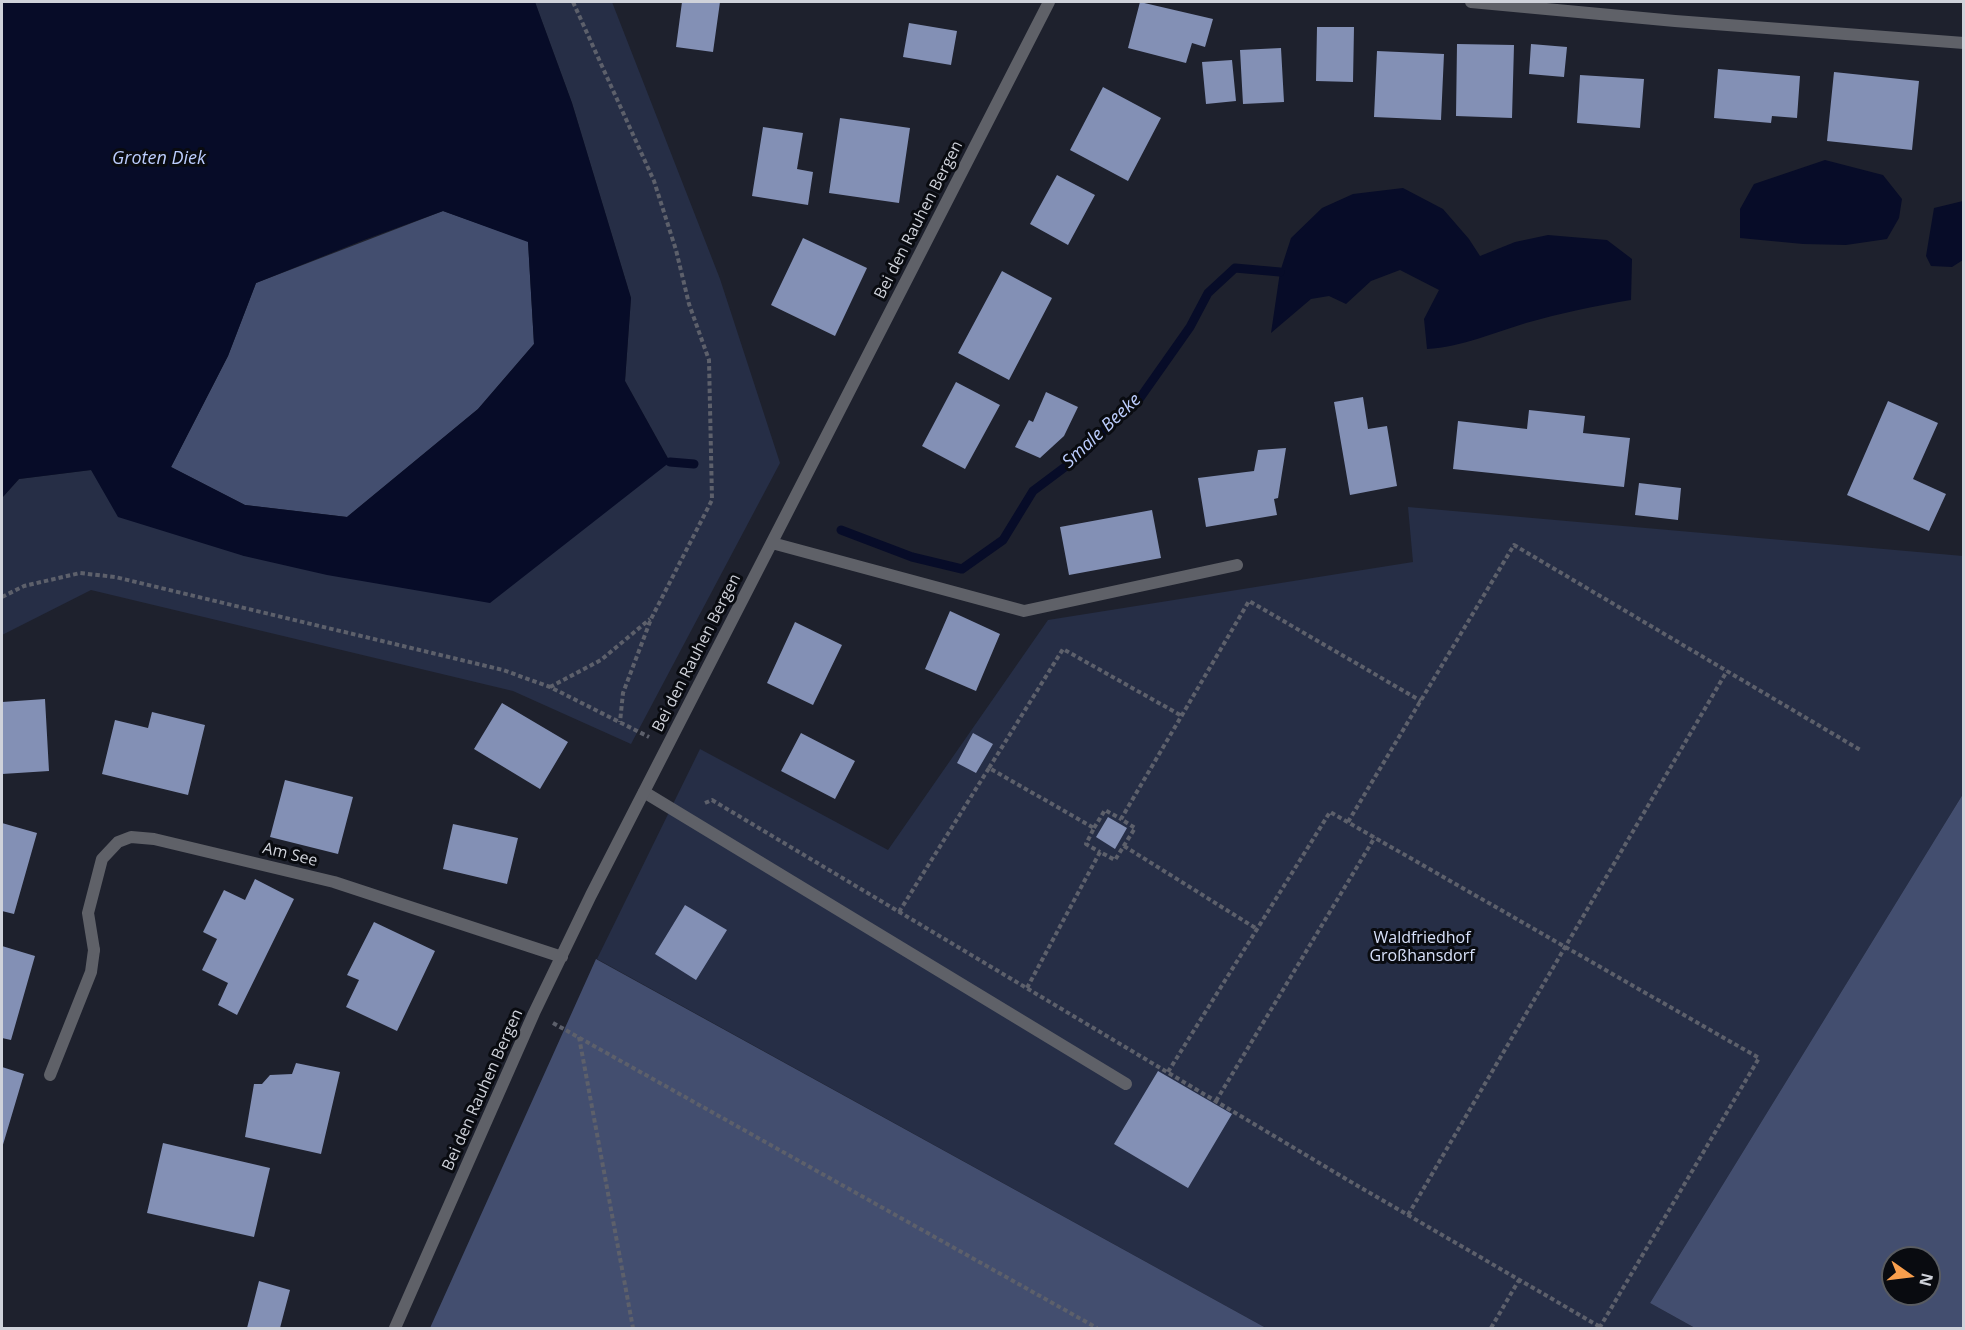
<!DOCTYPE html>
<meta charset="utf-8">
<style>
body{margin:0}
#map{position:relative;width:1965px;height:1330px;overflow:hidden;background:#1e212d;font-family:"Open Sans",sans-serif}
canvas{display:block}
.frame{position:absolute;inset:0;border:3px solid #cfd2da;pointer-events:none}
.north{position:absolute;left:1881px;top:1246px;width:60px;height:60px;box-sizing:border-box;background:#090b10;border:2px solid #585b61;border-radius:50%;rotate:104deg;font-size:16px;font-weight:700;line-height:24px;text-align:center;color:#cfd2da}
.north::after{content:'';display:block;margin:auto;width:21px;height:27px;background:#f99f4d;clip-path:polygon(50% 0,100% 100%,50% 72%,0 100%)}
</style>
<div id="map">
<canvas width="1965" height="1330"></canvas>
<div class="frame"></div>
<div class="north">N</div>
</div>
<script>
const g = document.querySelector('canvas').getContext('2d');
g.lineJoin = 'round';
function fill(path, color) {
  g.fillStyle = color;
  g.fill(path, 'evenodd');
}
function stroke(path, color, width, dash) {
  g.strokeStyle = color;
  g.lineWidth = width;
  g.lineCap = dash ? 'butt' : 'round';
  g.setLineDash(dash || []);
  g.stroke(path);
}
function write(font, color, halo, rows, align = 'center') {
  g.font = font + ' "Open Sans",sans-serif';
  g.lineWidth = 6;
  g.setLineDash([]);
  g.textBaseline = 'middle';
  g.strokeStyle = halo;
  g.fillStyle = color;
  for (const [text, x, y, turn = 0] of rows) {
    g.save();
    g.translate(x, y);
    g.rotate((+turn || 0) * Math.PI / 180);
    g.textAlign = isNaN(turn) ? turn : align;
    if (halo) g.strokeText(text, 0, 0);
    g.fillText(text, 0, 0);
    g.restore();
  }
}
fill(new Path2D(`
 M535,2H612L720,279L780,463L631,744L513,691L91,590L2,635V498L19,479L91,470L244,556L670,462L625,381L631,298L572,103Z
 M1408,507L1963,556V794L1650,1303L1695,1328H1266L597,959L700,749L888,850L1048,620L1413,562Z`), '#262e46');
fill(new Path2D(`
 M443,211L528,241L534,344L478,409L347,517L245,505L171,467L228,356L256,283Z
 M1963,794V1328H1695L1650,1303ZM1893,1258H1929V1294H1893Z
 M596,959L1266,1328H430Z`), '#434e6f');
fill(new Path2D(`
 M2,2H535L572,103L631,298L625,381L670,462L490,603L327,575L244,556L118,517L91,470L19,479L2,498ZM443,211L528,242L534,344L478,409L347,517L245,505L171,467L228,356L256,283L364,240Z
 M1825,160L1883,175L1902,199L1899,218L1887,239L1846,245L1803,244L1740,238V209L1754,184Z
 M1403,188L1443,209L1469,239L1480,256L1515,242L1548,235L1607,240L1632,259L1631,300C1595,306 1561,313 1526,323C1493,333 1462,347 1427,349L1424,319L1439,290L1400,270L1371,281L1346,304L1329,296L1311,299L1271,333L1280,272L1291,238L1322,208L1353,194Z
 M1963,201V260L1952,267L1931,266L1926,256L1934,208Z`), '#070c28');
stroke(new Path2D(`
 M670,462L694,464
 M841,530L912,557L962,569L1003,540L1033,491L1085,452L1106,428L1140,398L1190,327L1208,293L1235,268L1280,272`), '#070c28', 9);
fill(new Path2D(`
 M682,2H720L713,52L676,47Z
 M1140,2L1213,19L1205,47L1192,43L1186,63L1128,48Z
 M909,23L957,31L951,65L903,57Z
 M1317,27H1354L1353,82L1316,81Z
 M1457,44L1514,45L1512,118L1456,116Z
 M1531,44L1567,47L1564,77L1529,74Z
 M1281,48L1284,102L1243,104L1240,50Z
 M1377,51L1444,54L1441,120L1374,117Z
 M1232,60L1236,101L1206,104L1202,62Z
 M1718,69L1800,76L1797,118L1772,116L1771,123L1714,118Z
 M1834,72L1919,81L1912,150L1827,141Z
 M1580,75L1644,79L1640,128L1577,123Z
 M1103,87L1161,118L1128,181L1070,150Z
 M840,118L910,128L899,203L829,193Z
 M763,127L803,133L797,169L813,172L808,205L752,196Z
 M1057,175L1095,195L1068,245L1030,224Z
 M803,238L867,268L835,336L771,305Z
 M1002,271L1052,298L1009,380L958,353Z
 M956,382L1000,405L965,469L922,446Z
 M1046,392L1078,407L1064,436L1040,458L1015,447L1029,420L1033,422Z
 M1363,397L1368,429L1387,426L1397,486L1350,495L1334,402Z
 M1888,401L1938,423L1913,479L1946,494L1929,531L1847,495Z
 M1529,410L1585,416L1583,433L1630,438L1624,487L1453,469L1458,421L1527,429Z
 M1286,448L1278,498L1274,499L1277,515L1206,527L1198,478L1254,471L1258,450Z
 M1639,483L1681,488L1678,520L1635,515Z
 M1152,510L1161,558L1069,575L1060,527Z
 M950,611L1000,634L976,691L925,669Z
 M795,622L842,645L813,705L767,683Z
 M45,699L49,771L2,774V702Z
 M502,703L568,742L540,789L474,749Z
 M152,712L205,725L188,795L102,774L115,720L148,728Z
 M801,733L855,761L835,799L781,771Z
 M973,733L993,744L976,773L957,763Z
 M285,780L353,797L338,854L270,837Z
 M1108,817L1127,828L1115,849L1096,837Z
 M2,823L37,833L14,914L2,911Z
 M453,824L518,838L507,884L443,869Z
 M255,879L294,899L237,1015L218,1005L228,983L202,970L217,939L203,932L224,890L245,900Z
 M685,905L727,930L696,980L655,954Z
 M374,922L435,951L397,1031L346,1007L359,980L347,975Z
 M2,946L35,956L11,1040L2,1038Z
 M296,1063L340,1072L321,1154L245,1137L254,1084H262L270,1075L292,1074Z
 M2,1067L24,1074L2,1148Z
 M1158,1071L1232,1114L1188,1188L1114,1144Z
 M163,1143L270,1168L254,1237L147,1213Z
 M259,1281L290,1290L280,1328H247Z`), '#8390b5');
stroke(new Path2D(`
 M573,2L654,181L676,250L689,304L709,360L712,500L651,619L623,693L620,722
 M2,597L24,586L80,573L115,577L503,670L550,687L649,737
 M550,687L601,660L650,619
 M989,768L1063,649L1182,716
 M705,803L712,800L1346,1179L1602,1328
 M1348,822L1514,545L1862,751
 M1094,828L1105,810L1121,819
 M1124,846L1257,929
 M899,912L989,768L1094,828L1086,844L1100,852
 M1027,988L1100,852L1115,860L1135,828L1121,819L1249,601L1421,701
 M553,1023L1097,1328
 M579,1037L633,1328
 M1168,1072L1330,812L1759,1058L1600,1327
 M1216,1101L1375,837
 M1408,1215L1727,671
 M1491,1328L1519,1280`), '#5d606b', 4, [4.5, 3]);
stroke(new Path2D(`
 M644,792L1126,1084
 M50,1075L91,972L94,950`), '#5f6168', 12);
stroke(new Path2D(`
 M1471,2L1675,21L1964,43
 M772,543L1024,611L1237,565
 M94,950L88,913L102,859L118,842L131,837L154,839L334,882L562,957
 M395,1328L534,1013L591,895L1049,2`), '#5f6168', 12);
write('16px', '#cfd2da', '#090b10', [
 ["Bei den Rauhen Bergen",919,220,-63],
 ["Bei den Rauhen Bergen",697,653,-63],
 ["Am See",290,855,14],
 ["Bei den Rauhen Bergen",483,1090,-66]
]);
write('16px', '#d8e1fa', '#090b10', [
 ["Waldfriedhof",1422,938],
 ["Großhansdorf",1422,956]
]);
write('italic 18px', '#bccdfd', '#090b10', [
 ["Groten Diek",159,159],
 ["Smale Beeke",1102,431,-43]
]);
</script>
